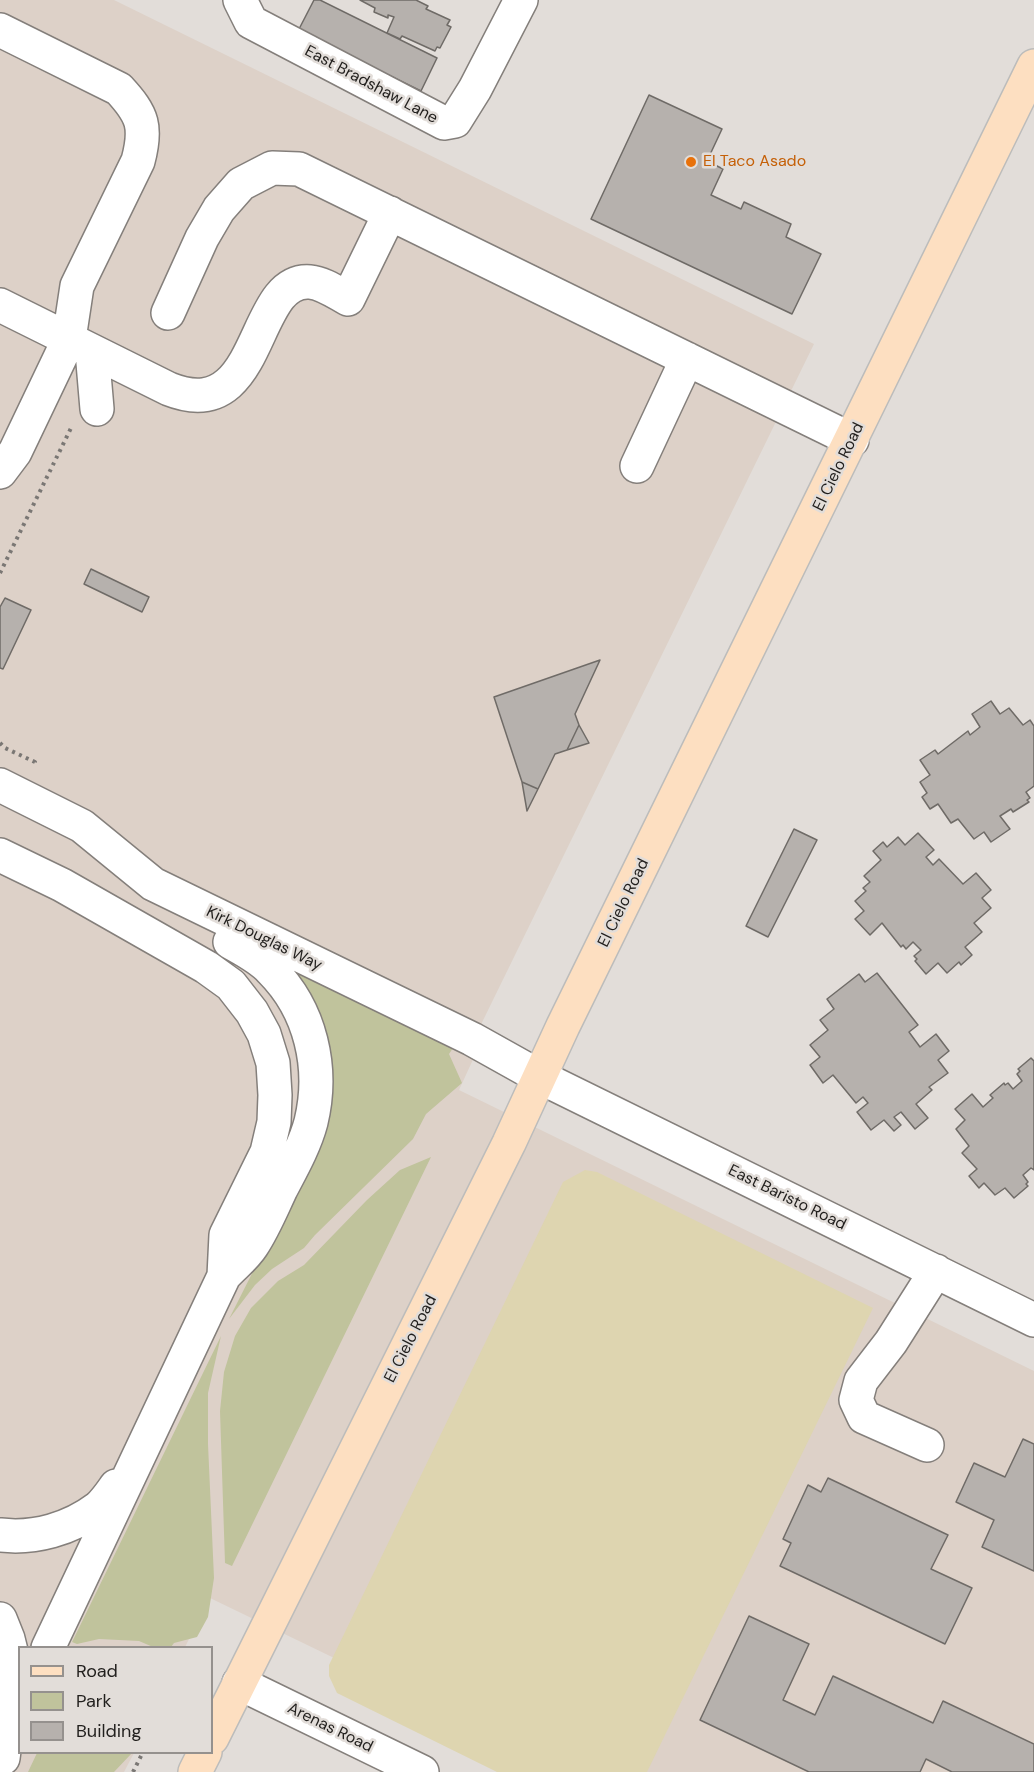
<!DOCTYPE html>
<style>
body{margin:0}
#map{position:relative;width:1034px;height:1772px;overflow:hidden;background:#e2ddd9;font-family:"DM Sans",sans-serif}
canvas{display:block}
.legend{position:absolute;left:18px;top:1646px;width:195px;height:108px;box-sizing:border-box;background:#e2ddd9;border:2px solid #95918e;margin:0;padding:8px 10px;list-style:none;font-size:18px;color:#211f1d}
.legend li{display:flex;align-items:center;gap:12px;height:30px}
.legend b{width:30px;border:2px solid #95918e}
</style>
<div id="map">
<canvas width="1034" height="1772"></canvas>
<ul class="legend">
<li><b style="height:8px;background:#fddfc1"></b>Road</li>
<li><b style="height:16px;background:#c0c39c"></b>Park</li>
<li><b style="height:16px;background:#b6b1ad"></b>Building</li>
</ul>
</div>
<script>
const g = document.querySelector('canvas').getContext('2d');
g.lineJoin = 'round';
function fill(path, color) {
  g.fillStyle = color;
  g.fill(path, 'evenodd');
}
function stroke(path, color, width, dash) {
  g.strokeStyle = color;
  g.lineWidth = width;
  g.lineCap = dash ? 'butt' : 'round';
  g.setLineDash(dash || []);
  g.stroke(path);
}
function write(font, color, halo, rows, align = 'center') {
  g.font = font + ' "DM Sans",sans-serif';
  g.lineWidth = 5;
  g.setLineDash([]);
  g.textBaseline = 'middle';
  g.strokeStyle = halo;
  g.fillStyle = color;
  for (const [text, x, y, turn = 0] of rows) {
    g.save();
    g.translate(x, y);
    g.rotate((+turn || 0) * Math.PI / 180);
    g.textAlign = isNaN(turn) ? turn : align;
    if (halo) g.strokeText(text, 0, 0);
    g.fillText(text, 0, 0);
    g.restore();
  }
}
fill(new Path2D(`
 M0,0H114L814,344L469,1049L476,1053L459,1090L1034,1371V1772H570L210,1598L185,1647L20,1648V1752L134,1753L124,1772H0Z`), '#ddd1c8');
fill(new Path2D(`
 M279,961L455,1045L449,1054L462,1083L426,1114L413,1139L315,1235L304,1248L272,1269L255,1285L229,1319L317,1145Z
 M431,1157L232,1566L225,1563L220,1411L224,1372L235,1336L251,1308L278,1281L304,1265L367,1200L400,1170Z
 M221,1336L208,1393V1444L214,1578L208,1617L197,1637L174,1643L171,1647H153L139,1641L99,1639L77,1644L72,1642L75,1636Z
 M37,1753V1752L132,1753L114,1772H28Z`), '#c0c39c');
fill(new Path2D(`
 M585,1170L597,1172L873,1308L647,1772H497L337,1693L329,1676V1665L563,1182Z`), '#ded5b0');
const building = new Path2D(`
 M314,0H320L437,58L421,91L298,31Z
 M360,0H416L428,6L426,9L450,20L447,25L451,27L440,48L437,47L435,51L402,36L400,39L387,33L394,17L388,15V18L374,12L375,8Z
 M649,95L722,129L707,161L723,169L711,195L741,209L744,202L791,224L786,237L821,254L792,314L591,219Z
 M91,569L149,597L142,612L84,584Z
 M5,598L31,610L3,669L0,668V607Z
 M600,660L575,714L579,725L567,750L555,754L538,789L522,782L494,697Z
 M991,701L1000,714L1009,708L1023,725L1030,720L1034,726V786L1026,792L1030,798L1027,800L1029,802L1013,812L1011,809L1000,816L1010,829L991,842L984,832L974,839L958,819L951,823L938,804L930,809L922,797L927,793L920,782L930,775L920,760L935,750L938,754L968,731L970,735L980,727L972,714Z
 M579,725L589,743L567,750Z
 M522,782L538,789L527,811Z
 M794,829L817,840L768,937L746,926Z
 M918,833L934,850L926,857L933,865L939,859L963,884L976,873L991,890L982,898L991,908L974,923L982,932L965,947L972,955L961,965L959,962L947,973L938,963L926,974L915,961L917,959L914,956L921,950L913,942L906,949L903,945L901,947L882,923L870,935L855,919L864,911L855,901L866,891L863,888L870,882L864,876L881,860L873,851L883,842L887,847L898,837L905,845Z
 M877,973L918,1025L909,1032L920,1047L936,1034L949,1051L938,1060L948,1073L929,1087L932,1090L916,1104L928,1118L915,1129L901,1112L894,1117L901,1125L894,1131L884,1120L871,1130L857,1112L868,1103L863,1097L856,1103L833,1075L823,1083L810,1065L820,1057L810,1045L828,1030L820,1020L834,1009L827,999L859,974L865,982Z
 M1031,1058L1034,1061V1170L1031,1168L1023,1175L1028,1182L1026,1184L1028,1186L1014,1198L1005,1188L995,1195L984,1183L979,1188L969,1176L977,1169L962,1153L969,1146L956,1129L965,1120L955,1109L972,1094L983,1107L993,1098L990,1095L1004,1083L1005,1085L1008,1083L1013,1089L1022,1081L1017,1074L1020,1071L1018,1069Z
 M1023,1439L1034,1444V1571L982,1547L994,1520L956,1502L974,1463L1005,1477Z
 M828,1478L948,1535L931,1569L972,1588L945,1644L780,1566L791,1543L783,1539L808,1485L821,1492Z
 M749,1616L809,1644L783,1700L815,1715L833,1676L933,1723L943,1701L1034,1744V1772H952L926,1759L920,1772H809L700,1720Z`);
fill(building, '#b6b1ad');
stroke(building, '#6f6b67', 1.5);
const minor = new Path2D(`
 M240,0L251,22L444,123L455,121L475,89L521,0
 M0,30L119,89C143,115 147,127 138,161L77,286L69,339L15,452L0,472
 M0,305L169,389C265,427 249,277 310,282C323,283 337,293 348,299L390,213
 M168,313L202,238L219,209L241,184L272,168L299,169L852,440
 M92,351L97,409
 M637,466L687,359
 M0,785L82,826L153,884L472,1039L540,1077L1034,1320
 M0,855L62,885L206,967L231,985L252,1012L264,1034L273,1063L275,1095L274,1122L267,1152L226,1235L224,1276
 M927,1445L864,1417L856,1400L861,1381L891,1342L936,1271
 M0,1535C35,1539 70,1529 98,1508C105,1502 111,1493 116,1486
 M0,1619L8,1639L15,1667L3,1758
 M48,1648L224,1276C233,1266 245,1257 252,1246C264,1228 272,1208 281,1189C292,1168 305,1145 311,1122C324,1068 311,1010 271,970C260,958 244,950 230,942
 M239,1683L422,1772`);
const major = new Path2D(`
 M212,1738L509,1143L563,1026L1034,66
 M195,1772L205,1752`);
stroke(minor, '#847f7b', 36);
stroke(major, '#bcbcbb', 36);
stroke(new Path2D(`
 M0,573L71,428
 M0,743L5,748L35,762L34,766
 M133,1772L143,1752`), '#7a7774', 4, [3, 4.5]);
stroke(minor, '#fff', 33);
stroke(major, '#fddfc1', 33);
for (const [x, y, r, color] of [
 [691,162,6,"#e8710a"]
]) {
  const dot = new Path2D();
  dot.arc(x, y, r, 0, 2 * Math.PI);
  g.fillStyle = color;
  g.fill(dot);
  stroke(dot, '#e2ddd9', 2);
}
write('16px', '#211f1d', '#e2ddd9', [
 ["East Bradshaw Lane",371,85,28],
 ["El Cielo Road",839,467,-64],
 ["El Cielo Road",624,903,-64],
 ["Kirk Douglas Way",264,939,26],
 ["East Baristo Road",787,1198,26],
 ["El Cielo Road",411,1339,-63],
 ["Arenas Road",330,1728,26]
]);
write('16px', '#c56008', '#e2ddd9', [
 ["El Taco Asado",703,162]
], 'left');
</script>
